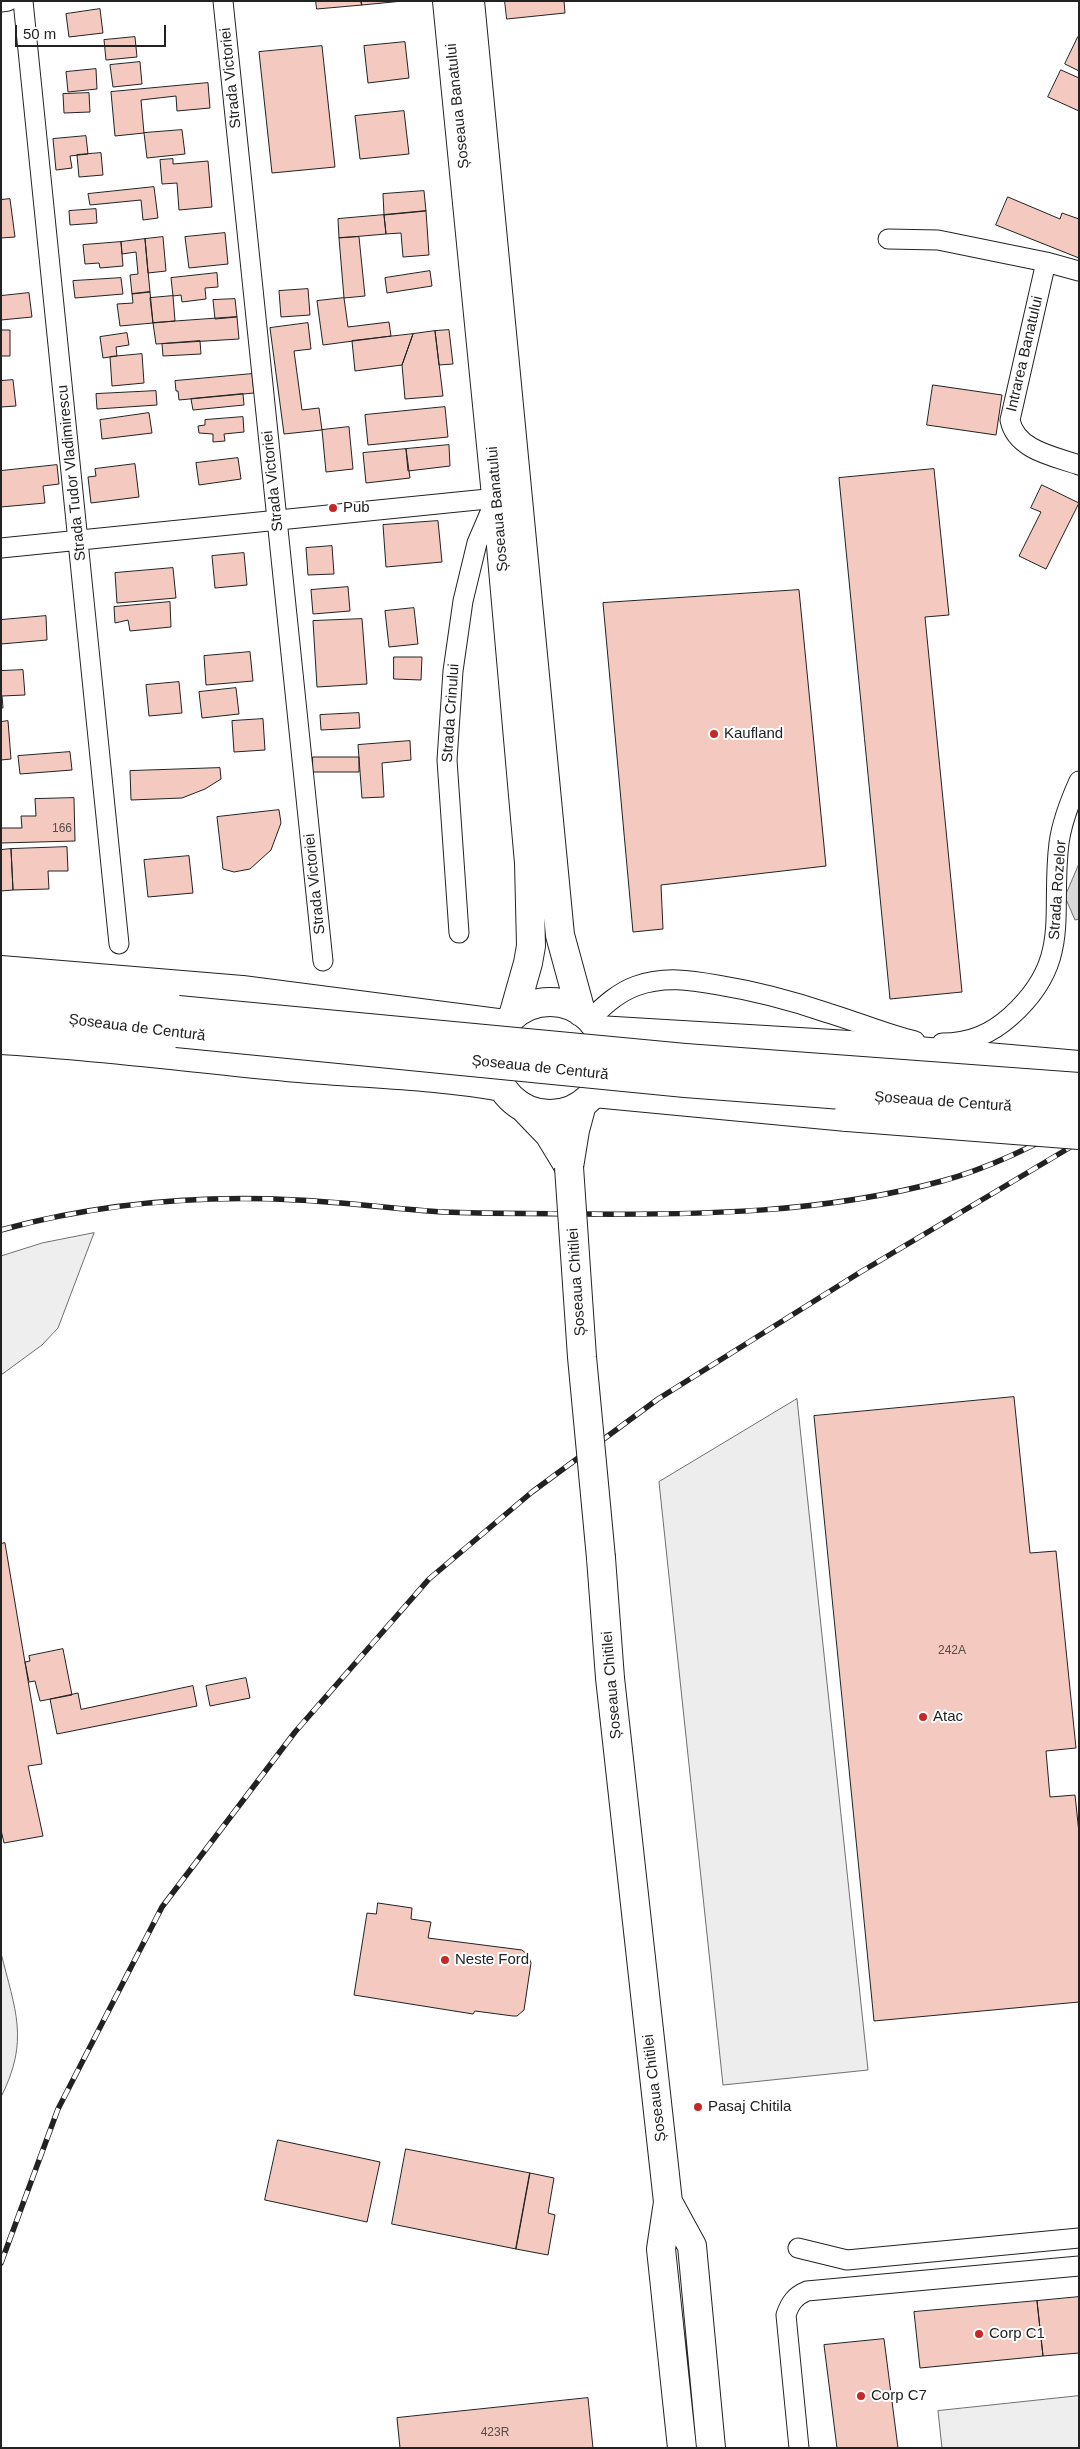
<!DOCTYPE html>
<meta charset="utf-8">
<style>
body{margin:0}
#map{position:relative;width:1080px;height:2449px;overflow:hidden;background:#fff;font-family:Arial,sans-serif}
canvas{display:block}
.frame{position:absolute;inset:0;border:2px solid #222;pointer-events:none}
.scale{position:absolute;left:15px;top:25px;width:151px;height:22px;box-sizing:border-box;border:2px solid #222;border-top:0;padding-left:6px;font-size:15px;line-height:18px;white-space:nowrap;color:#222;-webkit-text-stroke:4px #fff;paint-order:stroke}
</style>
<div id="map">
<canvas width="1080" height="2449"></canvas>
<div class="frame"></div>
<div class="scale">50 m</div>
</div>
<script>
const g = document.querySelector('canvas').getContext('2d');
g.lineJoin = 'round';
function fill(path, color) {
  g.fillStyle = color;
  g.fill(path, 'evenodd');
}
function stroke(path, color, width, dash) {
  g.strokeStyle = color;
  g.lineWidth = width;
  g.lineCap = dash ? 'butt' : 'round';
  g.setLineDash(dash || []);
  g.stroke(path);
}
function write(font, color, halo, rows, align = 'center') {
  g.font = font + ' Arial,sans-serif';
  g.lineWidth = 4;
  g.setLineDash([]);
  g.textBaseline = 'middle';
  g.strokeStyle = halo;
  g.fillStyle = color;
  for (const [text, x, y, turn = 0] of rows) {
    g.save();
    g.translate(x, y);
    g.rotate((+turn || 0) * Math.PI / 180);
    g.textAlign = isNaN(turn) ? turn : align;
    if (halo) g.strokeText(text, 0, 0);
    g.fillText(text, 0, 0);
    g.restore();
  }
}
const green = new Path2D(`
 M94,1233L58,1328L42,1345L1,1375V1256L42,1243Z
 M1,1953C15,2010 30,2040 1,2097Z
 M1079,2396V2448H942L938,2411Z`);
fill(green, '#eee');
stroke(green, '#6f6f6f', 1);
const parking = new Path2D(`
 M797,1399L868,2070L723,2085L659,1482Z`);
fill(parking, '#ededed');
stroke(parking, '#6f6f6f', 1);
const water = new Path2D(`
 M1079,864V919L1075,920L1065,897Z`);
fill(water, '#d9d9d9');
stroke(water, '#6f6f6f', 1);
const building = new Path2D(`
 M316,1H361L362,5L317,9Z
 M361,1H403L362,5Z
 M505,1H564L565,13L507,19Z
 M100,9L103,33L69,37L66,14Z
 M135,37L137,57L106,60L104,40Z
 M1078,37L1079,38V71L1065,64Z
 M405,42L409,78L368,83L364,46Z
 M322,46L335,167L272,173L259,52Z
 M140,62L142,84L113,87L110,65Z
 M96,69L97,89L68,92L66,72Z
 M1061,70L1079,78V111L1048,97Z
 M208,83L210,108L177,111L176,96L141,100L144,133L115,136L111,92Z
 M89,93L90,112L64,113L63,94Z
 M404,111L409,154L360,159L355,116Z
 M182,130L185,154L147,158L144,133Z
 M86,136L88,154L70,156L72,168L56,170L53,139Z
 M101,153L103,175L79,177L77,155Z
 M173,159V164L208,161L212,207L179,210L177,183L162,184L160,160Z
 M154,187L158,218L143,220L141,200L90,205L88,194Z
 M424,191L426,211L384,215L383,194Z
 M1008,197L1060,219L1062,213L1079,219V258L996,225Z
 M10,199L15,237L1,238V200Z
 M96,209L97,223L70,225L69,211Z
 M426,211L429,255L403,257L401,233L386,234L384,215Z
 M384,215L386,234L339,238L338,219Z
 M225,233L228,264L189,268L185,237Z
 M163,237L166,271L148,273L145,239Z
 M359,237L365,296L344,298L339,238Z
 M145,239L150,292L132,294L130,275L138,274L136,252L122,254L121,242Z
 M121,242L123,266L100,268L99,263L85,264L83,245Z
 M430,271L432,286L387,293L385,278Z
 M217,273L218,287L205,288L206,299L182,302L181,295L173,296L171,278Z
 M121,278L123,294L75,298L73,281Z
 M308,289L310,315L281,317L279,291Z
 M150,292L153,323L120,326L117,304L133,303L132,294Z
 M29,293L32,317L1,320V296Z
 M173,296L175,321L153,323L150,298Z
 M344,298L348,327L389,322L391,336L323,345L317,301Z
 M235,299L237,317L215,319L213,300Z
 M237,317L239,339L156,344L153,323Z
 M308,323L311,349L294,351L302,410L319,408L322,430L284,434L270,328Z
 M1,330H10V356H1Z
 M449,330L453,364L439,365L435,331Z
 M435,331L443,396L405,399L402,365L413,334Z
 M127,333L129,345L116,347L117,356L103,358L100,337Z
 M413,334L402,365L355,371L352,341Z
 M200,341L201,354L163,356L162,344Z
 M142,354L144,383L112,386L110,357Z
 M252,374L254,393L179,400L178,391H176L175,381Z
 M13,380L16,406L1,407V381Z
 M933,385L1002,395L996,435L927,425Z
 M156,391L157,405L97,409L96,394Z
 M243,394L244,405L193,410L191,399Z
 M445,407L448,437L368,445L365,415Z
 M149,413L152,433L102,439L100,420Z
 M243,417L244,432L224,434L225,441L213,442V434L199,433L198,426L205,425V420Z
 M349,427L353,469L326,472L322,430Z
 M449,445L450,466L408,471L406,449Z
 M406,449L410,478L366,483L363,453Z
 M238,458L241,479L199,485L196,463Z
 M135,464L139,497L91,503L88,477L96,476L95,469Z
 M57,465L59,484L43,486L45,503L1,507V471Z
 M934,469L949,615L925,617L962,992L890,999L839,478Z
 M1042,485L1079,503L1046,569L1019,556L1041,512L1031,508Z
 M438,521L442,562L386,567L383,525Z
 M332,546L334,574L308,575L306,548Z
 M244,553L247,585L215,588L212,556Z
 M173,568L176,598L117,603L115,573Z
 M348,587L350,611L313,614L311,590Z
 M799,590L826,866L661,885L663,929L633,932L603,603Z
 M170,602L171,627L130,631L128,620L115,623L114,607Z
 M414,608L418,644L389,647L385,611Z
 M46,616L47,640L1,644V620Z
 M362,619L367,684L317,687L313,621Z
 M250,652L253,681L206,685L204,656Z
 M394,657H422L421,680L394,679Z
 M23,670L25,695L2,696L3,708H1V671Z
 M179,682L182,713L149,716L146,685Z
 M236,688L239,714L202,718L199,692Z
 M359,713L360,728L321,730L320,715Z
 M263,719L265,750L234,752L232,721Z
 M8,721L11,759L1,760V722Z
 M410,741L411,760L382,763L384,797L362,798L358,745Z
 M70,752L72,770L20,774L18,756Z
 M313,757H359V772H313Z
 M220,768L221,779L205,789L182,798L131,800L130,771Z
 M74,798L75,841L1,843V828H22L21,816H36L35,799Z
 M279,810L281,823L271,850L250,869L234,872L223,869L217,817Z
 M67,847L68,871H48L49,889L13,890L11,849Z
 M11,849L13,890L1,891V850Z
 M189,856L193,893L148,897L144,860Z
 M1014,1397L1030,1553L1056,1551L1076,1748L1046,1751L1050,1797L1075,1795L1079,1833V2002L874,2021L814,1416Z
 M5,1543L42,1764L28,1766L43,1836L4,1843L1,1830V1544Z
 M63,1649L72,1695L40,1701L35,1681L29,1682L25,1662L30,1661L29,1656Z
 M246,1678L250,1698L210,1706L206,1686Z
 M193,1686L197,1706L57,1734L50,1699L78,1693L81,1709Z
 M378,1903L412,1908L411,1919L431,1922L428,1938L522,1950L528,1955L531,1963L524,2010L517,2016H513L475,2011L473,2014L354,1995L367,1913L376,1914Z
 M278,2140L380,2162L367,2222L265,2200Z
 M406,2149L530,2173L516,2249L392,2224Z
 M530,2173L554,2178L548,2213L555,2215L548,2255L516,2249Z
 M1079,2297V2353L1043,2356L1037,2301Z
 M1037,2301L1043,2356L920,2368L914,2312Z
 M884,2339L898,2448H837L824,2345Z
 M588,2398L593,2448H400L397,2418Z`);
fill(building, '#f3c9c0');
stroke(building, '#222', 1);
const minor = new Path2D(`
 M23,1L119,944
 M223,1L323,961
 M1,2L8,1
 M888,239L938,240L1046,262L1079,271
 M1046,262L1010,420C1016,450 1053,456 1079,465
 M1,548L507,497
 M459,933L447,760L453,671L463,601L477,543L495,501
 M590,1019C604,1006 617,993 636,986C664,976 690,980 718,985C755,991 793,1001 828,1013C858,1022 885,1034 915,1041
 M942,1043C970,1043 991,1034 1011,1016C1073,960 1050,915 1059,843C1062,821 1070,801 1079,781
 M798,2248L847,2260L1079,2238
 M799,2448L786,2315C790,2303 795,2296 807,2291L1079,2266`);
const primary = new Path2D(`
 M447,1L501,546L529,863L531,946L528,963L513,1016
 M470,1L560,935L581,1012
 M1,970L242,990L505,1024
 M1,991L178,1010
 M494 1058a56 56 0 1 1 112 0a56 56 0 1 1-112 0Z
 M1,1014L177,1033
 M598,1030L849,1045L1079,1065
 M1,1040C101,1046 199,1059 299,1068C367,1074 435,1075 502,1087
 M594,1093L847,1117
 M525,1109L549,1134L569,1167
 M569,1167L575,1130L582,1104
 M601,1558L610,1678L668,2202L661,2249L682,2448
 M668,2202L692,2246L711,2448`);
stroke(minor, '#222', 21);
stroke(primary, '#222', 30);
stroke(minor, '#fff', 19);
stroke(primary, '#fff', 28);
const rail = new Path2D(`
 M1,1230C96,1204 198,1195 296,1200C345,1202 395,1209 444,1212C490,1214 536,1213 582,1214C703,1215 824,1213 942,1181C990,1168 1035,1145 1079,1122
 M1,2263L58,2109L162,1907L295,1732L429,1579L532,1492L658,1399L859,1273L1079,1142`);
stroke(rail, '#222', 5.5);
stroke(rail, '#fff', 4, [11]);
const primaryBridge = new Path2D(`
 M178,1010L685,1058L1079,1087
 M177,1033L685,1083L1079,1113
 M847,1117L1079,1135
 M569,1167L582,1357L601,1558`);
stroke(primaryBridge, '#222', 30, []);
stroke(primaryBridge, '#fff', 28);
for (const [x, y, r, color] of [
 [333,508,5,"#c62828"],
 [714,734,5,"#c62828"],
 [923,1717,5,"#c62828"],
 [445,1960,5,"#c62828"],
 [698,2107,5,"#c62828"],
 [979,2334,5,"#c62828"],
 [861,2396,5,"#c62828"]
]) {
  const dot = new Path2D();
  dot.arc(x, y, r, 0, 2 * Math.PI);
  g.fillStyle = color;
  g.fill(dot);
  stroke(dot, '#fff', 2);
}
write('12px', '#564c4a', null, [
 ["166",62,829],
 ["242A",952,1651],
 ["423R",495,2433]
]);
write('15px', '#222', '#fff', [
 ["Strada Victoriei",231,78,-96],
 ["Șoseaua Banatului",458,106,-96],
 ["Intrarea Banatului",1025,354,-77],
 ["Strada Tudor Vladimirescu",72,473,-96],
 ["Strada Victoriei",273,481,-96],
 ["Șoseaua Banatului",498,509,-95],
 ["Strada Crinului",451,713,-86],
 ["Strada Victoriei",315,884,-96],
 ["Strada Rozelor",1058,890,-86],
 ["Șoseaua de Centură",137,1028,7],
 ["Șoseaua de Centură",540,1068,6],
 ["Șoseaua de Centură",943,1102,4],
 ["Șoseaua Chitilei",577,1282,-94],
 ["Șoseaua Chitilei",612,1685,-95],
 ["Șoseaua Chitilei",655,2088,-97]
]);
write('15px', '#222', '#fff', [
 ["Pub",343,508],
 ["Kaufland",724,734],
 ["Atac",933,1717],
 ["Neste Ford",455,1960],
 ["Pasaj Chitila",708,2107],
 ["Corp C1",989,2334],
 ["Corp C7",871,2396]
], 'left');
</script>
